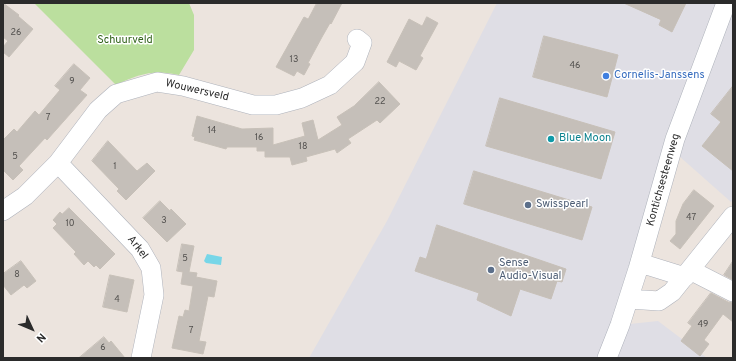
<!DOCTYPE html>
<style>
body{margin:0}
#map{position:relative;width:736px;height:361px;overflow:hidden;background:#ece4de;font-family:Overpass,sans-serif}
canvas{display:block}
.frame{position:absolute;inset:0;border:4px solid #2b2b2b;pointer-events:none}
.north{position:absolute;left:12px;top:309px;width:40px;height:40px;-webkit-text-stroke:3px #fff;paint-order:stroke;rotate:134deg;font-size:11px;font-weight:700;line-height:16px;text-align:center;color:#2b2b2b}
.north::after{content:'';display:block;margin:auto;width:14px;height:18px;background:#2b2b2b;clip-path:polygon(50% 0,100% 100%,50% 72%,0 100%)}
</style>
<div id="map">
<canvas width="736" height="361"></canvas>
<div class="frame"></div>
<div class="north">N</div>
</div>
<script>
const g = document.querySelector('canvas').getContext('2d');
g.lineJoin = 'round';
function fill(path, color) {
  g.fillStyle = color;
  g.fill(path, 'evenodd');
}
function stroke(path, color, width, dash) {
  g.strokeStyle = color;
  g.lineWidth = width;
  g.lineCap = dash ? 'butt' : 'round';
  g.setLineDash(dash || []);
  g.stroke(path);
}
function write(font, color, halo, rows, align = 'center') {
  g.font = font + ' Overpass,sans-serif';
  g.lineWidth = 3;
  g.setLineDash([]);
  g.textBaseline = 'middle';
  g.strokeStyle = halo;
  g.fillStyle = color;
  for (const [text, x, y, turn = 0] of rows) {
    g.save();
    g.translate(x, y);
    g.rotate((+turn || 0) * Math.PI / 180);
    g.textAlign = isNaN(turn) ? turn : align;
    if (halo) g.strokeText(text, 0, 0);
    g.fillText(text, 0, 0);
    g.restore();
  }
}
fill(new Path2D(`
 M497,3H733V200L731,202L679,156L620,325L658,321L707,358H309L387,221Z`), '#dfdee5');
fill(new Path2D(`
 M34,3H189L194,15V50L179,75C155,69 138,74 116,85Z`), '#bbdf9e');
fill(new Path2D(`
 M207,254L222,257L221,265L206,263L204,261Z`), '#77d6e8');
const building = new Path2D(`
 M3,3L19,15L18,16L33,29L9,57L3,52V47L8,41L3,37Z
 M317,3H342L331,24L330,23L322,37L308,63L310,64L304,75L297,71L294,76L276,67L304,17L308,19Z
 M624,3H686L672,32L659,25L661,20Z
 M427,17L438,23L420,56L423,58L416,70L399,61L396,67L387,62L409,19L422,26Z
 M544,36L618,55L607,97L533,77Z
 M74,64L90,78L80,90L87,95L47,140L45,138L19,166L23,170L13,180L3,170V140L14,129L17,132L35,111L39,115L60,90L55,86Z
 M379,82L400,104L380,123L377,120L348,139L351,143L337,153L335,149L306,157L307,161L292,165L290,157H265V151H257V147H227L226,149L194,140L195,137L192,136L197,116L242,129L273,128V145L305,136L302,123L313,120L318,140L342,125L337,117L354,106Z
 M733,86V171L702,146L721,122L711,114Z
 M500,98L615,132L601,179L486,146Z
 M108,141L137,171L147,163L155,171L126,200L117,191L119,189L92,161Z
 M474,171L592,207L582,240L464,204Z
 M694,190L714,206L680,249L670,241L676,234V221L683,204Z
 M160,201L170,211L171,209L186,224L167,242L143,218Z
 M69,208L115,254L100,269L96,265L94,267L88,261L84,265L74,254L76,252L53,228L57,224L53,220L60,212L62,214Z
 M437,225L566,269L562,282L557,281L551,299L520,289L511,316L477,300L479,293L415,271L420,257L426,259Z
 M182,244L194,246L189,272L197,273L196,277L217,281L214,297L208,296L199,341L206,342L203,354L172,348L179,316L183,317L185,310L189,311L193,286L181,284L183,272L177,271Z
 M21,261L36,281L27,288L24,285L11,295L3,285V274Z
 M733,261V280L724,275Z
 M110,275L134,280L127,312L103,307Z
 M711,293L728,302L733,303V322L723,314L704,340L709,344L700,356L681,341L692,326L688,323Z
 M104,337L109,343L111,341L125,358H79Z`);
fill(building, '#c5bfb9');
stroke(building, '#c7c0b8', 1);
const minor = new Path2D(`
 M58,163L140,249L151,268L154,295L141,358
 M3,211L25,196L58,163L98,110L116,94L157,82L183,86L253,105H276L302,98L330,85L355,62L362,43L357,39
 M640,263L685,277
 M690,270L733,292
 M629,299L659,301L672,292L733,216
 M607,358L620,325L638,269L675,139L726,3`);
stroke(minor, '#aeb2bb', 20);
stroke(minor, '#fff', 19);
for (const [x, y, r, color] of [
 [606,76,4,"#3f7fe0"],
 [551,139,4,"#0f9aa8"],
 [528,205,4,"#5c6f8a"],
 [491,270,4,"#5c6f8a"]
]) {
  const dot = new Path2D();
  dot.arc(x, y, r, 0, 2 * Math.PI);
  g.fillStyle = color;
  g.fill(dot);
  stroke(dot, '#fff', 1.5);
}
write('9px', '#52504e', null, [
 ["26",16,33],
 ["13",294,60],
 ["46",575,66],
 ["9",72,82],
 ["22",380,102],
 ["7",48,118],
 ["14",212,131],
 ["16",259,138],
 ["18",303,147],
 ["5",15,157],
 ["1",115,167],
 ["47",691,218],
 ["3",164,221],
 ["10",70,224],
 ["5",185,259],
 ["8",17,275],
 ["4",117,300],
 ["49",703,325],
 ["7",191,331],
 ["6",103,348]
]);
write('11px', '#34641e', '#fff', [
 ["Schuurveld",125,41]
]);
write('11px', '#366cbe', '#fff', [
 ["Cornelis-Janssens",614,76]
], 'left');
write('11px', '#2b2b2b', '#fff', [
 ["Wouwersveld",197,91,13],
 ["Kontichsesteenweg",664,180,-74],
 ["Arkel",137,248,52]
]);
write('11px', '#0d838f', '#fff', [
 ["Blue Moon",559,139]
], 'left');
write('11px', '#4e5e75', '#fff', [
 ["Swisspearl",536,205],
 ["Sense",499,264],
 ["Audio-Visual",499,277]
], 'left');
</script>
